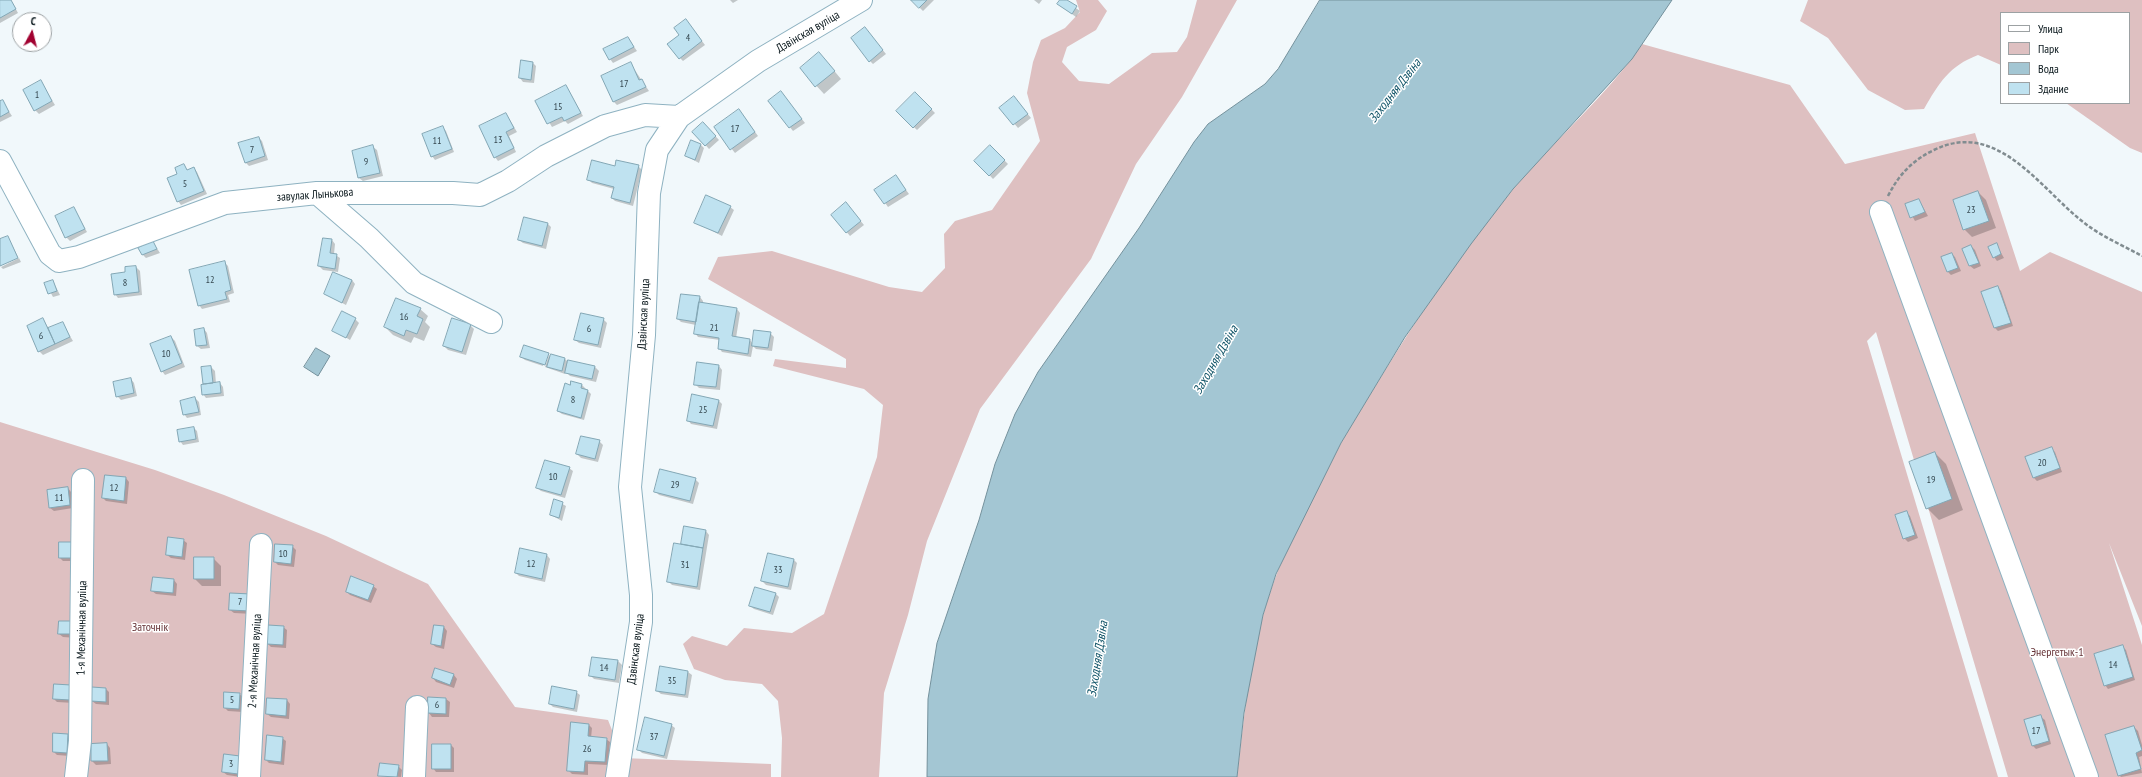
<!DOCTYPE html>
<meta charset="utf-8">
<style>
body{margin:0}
#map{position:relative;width:2142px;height:777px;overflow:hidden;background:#f1f8fb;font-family:"PT Sans Narrow",sans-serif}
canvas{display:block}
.legend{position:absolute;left:2000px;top:12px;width:130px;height:92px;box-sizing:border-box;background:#fff;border:1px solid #9ca1a3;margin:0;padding:5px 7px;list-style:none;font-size:12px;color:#07151a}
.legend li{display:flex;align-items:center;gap:8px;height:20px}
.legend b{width:20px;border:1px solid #9ca1a3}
.north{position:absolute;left:12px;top:12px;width:40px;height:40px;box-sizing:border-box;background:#fff;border:1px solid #9ca1a3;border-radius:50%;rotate:7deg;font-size:11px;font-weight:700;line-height:16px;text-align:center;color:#07151a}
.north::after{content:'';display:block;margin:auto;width:14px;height:18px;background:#a10130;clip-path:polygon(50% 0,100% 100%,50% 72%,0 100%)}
</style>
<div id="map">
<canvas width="2142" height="777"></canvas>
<ul class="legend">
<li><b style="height:5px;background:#fff"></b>Улица</li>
<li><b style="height:11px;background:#dec0c1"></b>Парк</li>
<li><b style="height:11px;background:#a3c6d3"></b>Вода</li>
<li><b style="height:11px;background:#bfe2f0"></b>Здание</li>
</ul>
<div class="north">С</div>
</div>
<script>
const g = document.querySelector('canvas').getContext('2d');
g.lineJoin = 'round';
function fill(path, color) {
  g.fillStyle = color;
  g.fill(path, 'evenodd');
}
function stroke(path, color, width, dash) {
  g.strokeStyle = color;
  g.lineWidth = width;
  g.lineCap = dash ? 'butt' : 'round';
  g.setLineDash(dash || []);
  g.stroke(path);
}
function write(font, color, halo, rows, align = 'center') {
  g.font = font + ' "PT Sans Narrow",sans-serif';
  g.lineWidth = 3;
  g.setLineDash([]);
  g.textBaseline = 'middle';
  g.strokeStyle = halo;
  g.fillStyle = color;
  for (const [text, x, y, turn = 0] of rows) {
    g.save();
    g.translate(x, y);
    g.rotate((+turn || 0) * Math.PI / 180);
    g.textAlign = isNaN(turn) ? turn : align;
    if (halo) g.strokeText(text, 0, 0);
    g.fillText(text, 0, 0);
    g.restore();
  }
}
fill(new Path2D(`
 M1076,0H1098L1107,11L1096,30L1067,47L1062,62L1079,81L1109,84L1152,53L1177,52L1187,37L1197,0H1237L1182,97L1136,164L1091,259L980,409L927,541L908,615L884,693L879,777H781L782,738L778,701L762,684L725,680L694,669L683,644L692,636L727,646L744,628L792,633L824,614L877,457L883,405L864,389L773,366L775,359L846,368V359L708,279L718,257L772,251L889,287L922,292L945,268L944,234L955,221L992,210L1040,141L1027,93L1033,62L1041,40L1065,28L1080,12Z
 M1808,0H2142V153L2130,148L2066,103H2129V13H2001V65L1978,55C1949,66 1939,83 1924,109L1905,110L1868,90L1828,38L1800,21Z
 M1642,44L1790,85L1845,164L1975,133L2020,271L2050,252L2142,292V626L2109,543L2142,645V777H2008L1876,332L1867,341L1998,777H1237C1244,722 1248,665 1264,612C1288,531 1332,456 1376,385C1418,317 1462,249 1514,188C1555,139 1606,97 1642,44Z
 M0,422L155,470L224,495L326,536L428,584L515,707L608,720L623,758L771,764V777H0Z`), '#dec0c1');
const water = new Path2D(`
 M1320,0H1672L1632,59L1513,189L1471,244L1405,337L1341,443L1276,574L1263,615L1244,713L1237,777H927L928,699L937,643L979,520L995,464L1015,414L1038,372L1139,228L1194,142L1208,124L1265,84L1278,69Z
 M316,348L330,356L318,376L304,367Z`);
fill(water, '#a3c6d3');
stroke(water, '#74919c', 1);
fill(new Path2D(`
 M0,0H11L18,13L0,23Z
 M730,0H738L733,3Z
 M912,0H934L923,11Z
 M1034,0H1042L1039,4Z
 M1061,0H1065L1080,11L1076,17L1058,4Z
 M689,24L705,45L683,61L680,58V36Z
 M868,32L886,54L873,64L870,61Z
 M628,38L637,51L613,63L610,59Z
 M826,61L841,79L824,94L801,69Z
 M533,63L536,66L534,83L523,82L520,78Z
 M630,63L649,91L617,105L614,102Z
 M40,81L55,105L39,114L35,110Z
 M566,86L583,116L568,124L565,121L552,127L536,101Z
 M781,92L805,123L793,131L769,101Z
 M915,93L935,113L917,130L897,111Z
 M2,101L12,116L0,122V102Z
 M1017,101L1031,118L1018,128L1001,108Z
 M506,114L517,132L509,136L516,152L498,161L495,157Z
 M742,114L758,136L735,153L715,128Z
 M442,127L446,131L454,152L435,160L432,156Z
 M707,127L719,140L709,149L694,132Z
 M259,138L262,141L268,160L249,166L245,162Z
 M701,145L704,148L699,163L686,156Z
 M990,146L1008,164L993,179L976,161Z
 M373,147L377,150L383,176L363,181L359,178Z
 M184,165L188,171L193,168L197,172L207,194L181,205L178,201L179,175Z
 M638,166L642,170L633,206L615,201L612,198L614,189L592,183L588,179L616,167Z
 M896,176L909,194L888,207L876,190Z
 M1978,192L1986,200L1996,228L1972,237L1964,229Z
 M1919,200L1928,216L1915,221L1906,205Z
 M730,207L734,210L722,236L695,222Z
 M849,207L864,225L850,236L832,215Z
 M74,208L87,232L70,241L66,237Z
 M525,218L548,224L551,227L546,249L523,243L519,240Z
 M8,237L18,257L0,265V240Z
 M324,239L332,240L335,244L334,254L340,258L338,272L323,270L319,266Z
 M153,242L160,253L146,258L143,255Z
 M1996,244L2004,258L1997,261L1994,257Z
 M1971,246L1975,250L1981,266L1974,269L1970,266L1964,249Z
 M1952,254L1955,257L1961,271L1951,275L1948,272Z
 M19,258L21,262L3,269L1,267Z
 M224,262L228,266L234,293L228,295L230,302L202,309L199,305Z
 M136,267L140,271L142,295L118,298L115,294L127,273Z
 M352,280L355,284L346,305L325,294Z
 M53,281L60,295L53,297L46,284Z
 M1998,287L2001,291L2013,326L1998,331L1995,328L1982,292Z
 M700,297L703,301V304L737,309L740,313L736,338L750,340L753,344L770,333L774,337L772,351L756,349L753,346L751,357L722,352L719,348L720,340L698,337L695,333L696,325L681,322L678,319Z
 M420,309L428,316L425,322L430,327L424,341L414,337L411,343L393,335L385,327Z
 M43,319L49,329L62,323L73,341L43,355L39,351Z
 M355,319L359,323L350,340L334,330Z
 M603,319L607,323L601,348L579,343L575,340Z
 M470,325L474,329L466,355L448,350L444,346Z
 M204,329L207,333L210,348L201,349L197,346Z
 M171,337L175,341L185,367L165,375L162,371Z
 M547,354L543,366L525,360L521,357L548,354H549Z
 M549,355L551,357L565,359L569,363L595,367L599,371L596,382L570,376L566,372L565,374L545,367Z
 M719,366L722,370L720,390L699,388L695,384Z
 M211,367L215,371L216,384L220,383L223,387L224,396L206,398L203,394L205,385L202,368Z
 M131,379L134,383L137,396L121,400L117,396Z
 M571,382L582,385L591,394L584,420L562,414L558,411Z
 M195,398L199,402L201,415L187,418L184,414Z
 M718,400L722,404L717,429L691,424L688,420Z
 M194,428L197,431L199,442L183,445L180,441Z
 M599,441L603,445L598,462L581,458L577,454Z
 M2051,449L2055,452L2062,472L2037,481L2034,478Z
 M1935,453L1946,464L1963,510L1939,520L1927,508Z
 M569,468L573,471L565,498L541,491L537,488Z
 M106,476L126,478L129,482L127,504L106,501L103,498Z
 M695,479L699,483L693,504L659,495L655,491Z
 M68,488L71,492L73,508L54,511L50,508Z
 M555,500L566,506L562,521L551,515Z
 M1906,512L1910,516L1918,538L1908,542L1904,538Z
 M684,527L706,531L709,535L700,590L672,585L668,581L681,545Z
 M183,540L187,543L185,560L171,558L167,555Z
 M60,543L77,561H63L60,558Z
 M292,546L296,550L294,567L278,565L275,562Z
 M547,555L550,559L545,582L519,576L516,573Z
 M213,558L221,566V586H202L195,579Z
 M794,560L797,563L791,590L766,585L762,581Z
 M174,580L177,584L176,596L156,594L152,591Z
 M373,586L377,589L371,603L350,595L347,592Z
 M775,593L779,597L773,615L754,609L750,606Z
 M231,594L253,614L234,613L230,610Z
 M77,626V638L63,637L59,634Z
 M283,627L287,630L286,648L271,647L268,644Z
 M444,627L447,631L444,649L436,647L432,644Z
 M2122,646L2126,650L2135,680L2108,689L2105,685Z
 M593,658L618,661L622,665L619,683L594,679L590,675Z
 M661,667L688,672L692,675L688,698L661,694L657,691Z
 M454,675L457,679L454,688L436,682L433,678Z
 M55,685L74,703L57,702L54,699Z
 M106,689L109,692V705L96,704L92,701Z
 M576,692L580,695L577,712L553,707L550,704Z
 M239,694L243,697V712L228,711L225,708Z
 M268,699L287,700L290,704L289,719L271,717L267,714Z
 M446,699L450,702L449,717H432L429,713Z
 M2041,717L2045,720L2051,744L2036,749L2032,745Z
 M589,725L592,728L591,738L606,739L610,742L608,765L588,764V775L572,774L568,770Z
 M671,725L675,728L667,759L642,753L638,749Z
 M2134,727L2138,731L2142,745V756L2139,757L2142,773L2121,777L2119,775Z
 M68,735L71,739L70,756L57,755L54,752Z
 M282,738L286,741L284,765L269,763L266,760Z
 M107,744L110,748L111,764L96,765L92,761V745Z
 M451,745L454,748V772H436L433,768Z
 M243,760L241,777L227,775L223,772Z
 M398,766L402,770L401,777L380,776Z`), '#0003');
const building = new Path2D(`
 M0,0H11L16,9L0,18Z
 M911,0H927L919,8Z
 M1060,0H1067L1077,6L1072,14L1057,4Z
 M686,19L702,41L679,59L667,44L679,35L674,28Z
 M865,27L883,50L869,62L851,38Z
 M628,37L634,47L609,60L603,49Z
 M819,52L835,71L815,87L800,68Z
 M521,60L533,62L531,80L519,78Z
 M631,62L639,80L642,79L646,87L613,102L601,76Z
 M41,80L52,101L34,111L23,90Z
 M566,85L581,113L564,121L562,117L547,124L535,101Z
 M781,91L802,119L789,128L768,101Z
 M915,92L932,109L913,128L896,111Z
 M1014,96L1028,114L1013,125L999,108Z
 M3,100L9,112L0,117V101Z
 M739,109L755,132L730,150L714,127Z
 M506,113L514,128L506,132L514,148L494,158L479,126Z
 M703,122L716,136L705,146L692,132Z
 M443,126L452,149L431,157L422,134Z
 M259,137L265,156L245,163L238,143Z
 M691,140L701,144L695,160L685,156Z
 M373,145L380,173L358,178L352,151Z
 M990,145L1005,160L989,176L974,161Z
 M592,160L615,166L616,160L639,165L630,203L611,198L614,187L587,180Z
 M184,164L187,170L194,167L204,191L177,202L167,178L177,174L175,168Z
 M896,175L906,190L884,204L874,190Z
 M1978,191L1989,221L1963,230L1953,200Z
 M706,195L731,206L718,233L694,223Z
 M1919,199L1925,212L1910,218L1905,204Z
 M846,202L861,221L846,233L831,215Z
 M74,207L85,229L65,238L55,216Z
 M524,217L548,223L542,246L518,240Z
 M8,236L18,258L0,266V239Z
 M323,238L332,239L330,253L337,254L335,269L318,266Z
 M153,241L157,249L142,255L138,248Z
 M1997,243L2001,254L1993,258L1988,247Z
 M1971,245L1979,263L1969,266L1962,249Z
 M1952,253L1958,268L1947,272L1941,257Z
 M225,261L231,290L225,292L227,299L198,306L189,270Z
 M136,266L139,292L114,295L111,274L125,272V267Z
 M333,272L352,280L342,303L324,294Z
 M53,280L57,291L48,294L44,283Z
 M1998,286L2011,323L1994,328L1981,292Z
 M681,294L700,296L696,322L677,319Z
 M396,298L421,308L417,316L423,319L417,334L406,330L404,336L384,327Z
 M699,302L737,308L732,336L750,339L748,354L718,349L719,338L694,334Z
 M342,311L356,318L346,338L332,331Z
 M581,313L604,318L598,345L574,340Z
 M43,318L55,344L38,352L27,326Z
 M452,318L471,324L462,352L443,346Z
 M63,322L70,337L55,344L48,328Z
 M204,328L207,345L196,346L194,330Z
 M754,330L771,332L768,348L752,346Z
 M171,336L182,363L161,372L150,344Z
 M524,345L549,353L545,365L520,357Z
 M551,354L565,358L562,371L547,367Z
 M568,360L595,366L592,379L565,373Z
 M697,362L719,365L716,387L694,385Z
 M211,366L213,383L203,384L201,367Z
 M131,378L134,393L116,397L113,382Z
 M571,381L582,384L581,388L588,390L581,418L557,411L565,383L570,385Z
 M220,382L221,393L202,395L201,385Z
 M692,394L719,400L713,426L687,421Z
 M195,397L199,412L183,415L180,401Z
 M194,427L196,439L179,442L177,430Z
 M581,436L600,440L595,459L576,454Z
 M2052,447L2060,468L2033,478L2025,457Z
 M1935,452L1952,499L1926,509L1909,462Z
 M545,460L570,467L561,495L536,488Z
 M660,469L696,478L690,501L654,492Z
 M105,475L126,477L124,501L102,498Z
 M68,487L70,505L49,508L47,490Z
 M554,499L563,502L559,518L550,515Z
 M1907,511L1915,535L1903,539L1895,515Z
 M684,526L706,530L703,548L681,544Z
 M168,537L184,539L182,557L166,555Z
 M59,542H74V558H59Z
 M674,543L703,548L697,587L667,582Z
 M275,544L293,545L291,564L274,562Z
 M520,548L547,554L542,579L515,573Z
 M768,553L794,559L788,587L761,581Z
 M194,557H214V579H194Z
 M351,576L374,585L368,600L346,592Z
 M153,577L174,579L173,593L151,591Z
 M755,587L776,593L770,612L749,606Z
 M230,593L251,594L250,611L229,610Z
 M59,621H74V634H58Z
 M268,625L284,626L283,645L267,644Z
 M434,625L444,626L441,646L431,644Z
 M2123,645L2133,677L2104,686L2094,654Z
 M592,657L618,660L615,680L589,676Z
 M660,666L688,671L685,695L656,691Z
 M435,668L454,674L450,685L432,678Z
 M54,684L71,685L70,700L53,699Z
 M552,686L577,691L574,709L549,704Z
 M92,687L106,688V702L91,701Z
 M224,692L240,693L239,709L224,708Z
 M428,697L446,698V714L428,713Z
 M267,698L287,699L286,716L266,714Z
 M2041,715L2049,741L2032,746L2024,720Z
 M645,717L672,724L664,756L637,750Z
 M571,722L589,724L588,736L607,738L605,762L585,761L584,772L567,771Z
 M2134,726L2142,750L2136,753L2141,769L2118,776L2105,735Z
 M53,733L68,734L67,753L53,752Z
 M267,735L283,737L281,762L265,760Z
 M107,743L108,761H91V744Z
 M432,744H451V769H432Z
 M224,754L240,756L238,774L222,772Z
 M380,763L399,765L397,777L378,776Z`);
fill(building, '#bfe2f0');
stroke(building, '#83a7b5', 1);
const minor = new Path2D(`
 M0,161L50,254L59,261L79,257L225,203L317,193H453L480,195L508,181L546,156L605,126L645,115L679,117
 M317,193L369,238L414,283L491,322
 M1881,212L2087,777
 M76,777L80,741L83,480
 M249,777L261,545
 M414,777L417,707
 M617,777L641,622V595L630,487L644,335L649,193L657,150L679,117L758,61L861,0`);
stroke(minor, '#8eb2c1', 24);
stroke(new Path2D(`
 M1888,196C1899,174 1913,160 1934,150C1999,118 2042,192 2087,225C2103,237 2124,246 2142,256`), '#818c90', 2.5, [4, 2]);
stroke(minor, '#fff', 22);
write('10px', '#354850', null, [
 ["4",688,38],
 ["17",624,84],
 ["1",37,95],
 ["15",558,107],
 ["17",735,129],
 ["13",498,140],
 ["11",437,141],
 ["7",252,150],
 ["9",366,162],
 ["5",185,184],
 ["23",1971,210],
 ["12",210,280],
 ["8",125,283],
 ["16",404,317],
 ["21",714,328],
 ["6",589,329],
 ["6",41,336],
 ["10",166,354],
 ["8",573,400],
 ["25",703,410],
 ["20",2042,463],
 ["10",553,477],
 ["19",1931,480],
 ["29",675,485],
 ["12",114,488],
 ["11",59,498],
 ["10",283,554],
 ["12",531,564],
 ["31",685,565],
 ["33",778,570],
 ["7",240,602],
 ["14",2113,665],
 ["14",604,668],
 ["35",672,681],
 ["5",232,700],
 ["6",437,705],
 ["17",2036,731],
 ["37",654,737],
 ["26",587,749],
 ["3",231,764]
]);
write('12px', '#07151a', '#fff', [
 ["Дзвінская вуліца",808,32,-30],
 ["завулак Лынькова",315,195,-4],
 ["Дзвінская вуліца",644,314,-87],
 ["1-я Механічная вуліца",82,628,-89],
 ["Дзвінская вуліца",636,649,-83],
 ["2-я Механічная вуліца",255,661,-87]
]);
write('12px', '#673539', '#fff', [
 ["Заточнік",150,628],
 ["Энергетык-1",2057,653]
]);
write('italic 13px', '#0f5367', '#fff', [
 ["Заходняя Дзвіна",1395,91,-52],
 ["Заходняя Дзвіна",1216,360,-60],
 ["Заходняя Дзвіна",1098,659,-81]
]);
</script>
